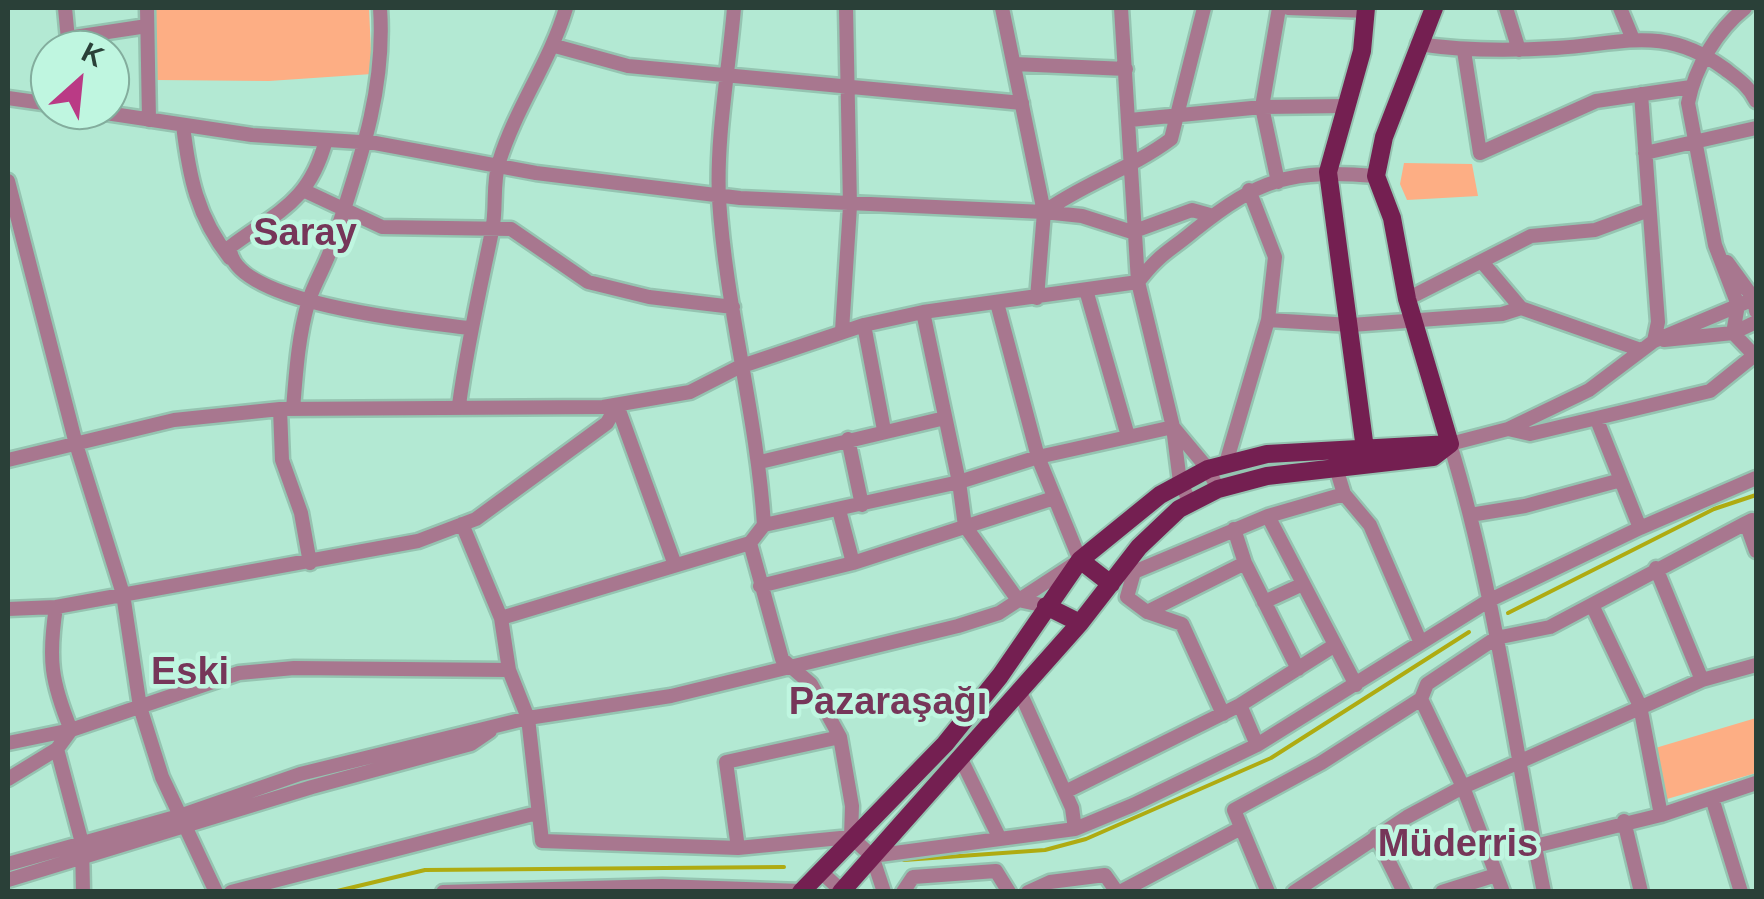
<!DOCTYPE html>
<meta charset="utf-8">
<style>
body{margin:0}
#map{position:relative;width:1764px;height:899px;overflow:hidden;background:#b3e9d3;font-family:Arial,sans-serif}
canvas{display:block}
.frame{position:absolute;inset:0;border:10px solid #2a4038;pointer-events:none}
.north{position:absolute;left:30px;top:30px;width:100px;height:100px;box-sizing:border-box;background:#bff6e0;border:2px solid #83ad9d;border-radius:50%;rotate:27deg;font-size:28px;font-weight:700;line-height:40px;text-align:center;color:#2a4038}
.north::after{content:'';display:block;margin:auto;width:35px;height:45px;background:#ba3a85;clip-path:polygon(50% 0,100% 100%,50% 72%,0 100%)}
</style>
<div id="map">
<canvas width="1764" height="899"></canvas>
<div class="frame"></div>
<div class="north">K</div>
</div>
<script>
const g = document.querySelector('canvas').getContext('2d');
g.lineJoin = 'round';
function fill(path, color) {
  g.fillStyle = color;
  g.fill(path, 'evenodd');
}
function stroke(path, color, width, dash) {
  g.strokeStyle = color;
  g.lineWidth = width;
  g.lineCap = dash ? 'butt' : 'round';
  g.setLineDash(dash || []);
  g.stroke(path);
}
function write(font, color, halo, rows, align = 'center') {
  g.font = font + ' Arial,sans-serif';
  g.lineWidth = 9;
  g.setLineDash([]);
  g.textBaseline = 'middle';
  g.strokeStyle = halo;
  g.fillStyle = color;
  for (const [text, x, y, turn = 0] of rows) {
    g.save();
    g.translate(x, y);
    g.rotate((+turn || 0) * Math.PI / 180);
    g.textAlign = isNaN(turn) ? turn : align;
    if (halo) g.strokeText(text, 0, 0);
    g.fillText(text, 0, 0);
    g.restore();
  }
}
fill(new Path2D(`
 M156,8H369L372,74L269,81L156,80Z
 M1404,163L1472,164L1478,196L1407,200L1400,184Z
 M1756,718V773L1667,799L1652,749Z`), '#fdae84');
stroke(new Path2D(`
 M1508,613L1714,509L1756,495
 M904,860L1045,850L1086,839L1271,758L1469,632
 M333,892L425,870L784,867`), '#afab11', 4);
const minor = new Path2D(`
 M65,8L69,50
 M147,8L149,120
 M734,8C729,69 716,137 719,199C726,309 757,415 764,525
 M1002,8L1044,212L1037,298
 M1288,8L1367,11
 M1506,8L1519,50
 M1620,8L1632,37
 M1745,8C1717,30 1695,67 1688,103L1715,245L1738,305L1733,333L1756,357
 M68,38L147,26
 M1418,44C1465,51 1509,51 1556,48C1623,44 1664,24 1725,69C1738,79 1749,86 1756,101
 M555,46L628,66L1022,103
 M1464,51L1480,153L1596,101L1691,87
 M1014,64L1126,69
 M1641,94L1658,322L1654,341
 M8,98L50,104
 M86,110L252,135L375,143L536,173L740,198L1044,212L1082,216L1132,232L1192,210L1210,215
 M1130,120L1262,107L1346,106
 M183,125C189,176 197,217 230,258
 M326,140C309,203 278,211 230,247C229,304 424,322 469,328
 M1645,153L1756,128
 M8,181L76,444L123,594L140,707L162,777L216,892
 M1278,182L1262,107L1279,8
 M305,191L382,227L511,229L588,282L649,297L733,307
 M1044,212C1084,183 1131,169 1171,139L1204,8
 M1482,262L1521,308L1641,350
 M1727,262L1754,299L1756,311
 M1086,290L1128,436
 M1407,299L1531,236L1595,230L1649,210
 M923,312L959,482L965,526L1018,600L1046,606
 M1268,320L1351,325L1502,314L1521,308
 M864,325L884,430
 M842,331L850,206L846,8
 M1664,340L1733,333L1756,322
 M459,405C467,345 480,289 492,231C497,209 492,184 499,162C516,107 550,62 566,8
 M617,405L675,565
 M280,409L282,460L301,513L310,563
 M293,409C296,373 298,338 308,303C314,283 326,265 332,246C358,166 386,92 380,8
 M1597,420L1640,528
 M1508,429L1530,434L1710,391L1756,354
 M848,439L862,505
 M8,460L174,420L280,409L603,407L690,392L739,367L864,325L923,312L1138,282C1160,253 1169,252 1195,230C1259,178 1293,169 1376,176
 M760,462L945,418
 M1226,463L1268,320L1275,257L1249,190
 M1337,471L1344,494L1370,525L1420,641
 M1190,502L1180,482L1173,427L1208,469L1218,489
 M839,510L853,563
 M1470,515L1525,506L1621,480
 M1268,516L1356,685
 M1752,520L1746,523L1756,551
 M462,524L501,618L509,670L528,718L542,841L738,848L851,837L872,856L884,892
 M1234,529L1245,563L1298,669
 M750,543L782,659L811,684L840,737L852,806L851,837
 M1656,568L1702,680
 M760,586L853,563L1054,498
 M1264,602L1303,584
 M1592,605L1640,706L1661,815
 M8,609L56,607L418,541L476,519L607,423L617,405
 M1147,612L1245,563
 M501,618L750,543L764,525L959,482L1038,457L1173,427L1138,282L1121,8
 M1019,690L1072,808L1075,829
 M1421,699L1463,787L1503,892
 M1240,705L1257,745
 M1223,714L1182,624L1147,612L1127,597L1134,572L1268,516L1344,494
 M8,743L71,730C51,681 48,659 56,607
 M57,749L82,843L83,892
 M960,757L1000,839
 M8,779L57,749L71,730L239,673L294,668L509,670
 M1065,792L1240,705L1335,645
 M1712,798L1741,892
 M1624,821L1641,892
 M1376,836L1404,892
 M1535,846L1661,815L1756,783
 M738,848L726,762L840,737
 M872,856L1075,829L1133,805L1257,745L1488,601L1640,528L1756,478
 M8,864L179,816L300,774L528,718L671,696L958,626L999,613L1080,560L1038,457L997,303
 M820,871L843,892
 M8,880L312,787L471,744L490,731
 M231,892L537,813
 M443,892L662,886L801,891
 M903,892L913,877L996,871L1009,892
 M1028,892L1050,882L1105,875L1117,892
 M1120,892L1241,828
 M1268,892L1234,810L1321,763L1421,699L1427,684L1496,638L1550,627L1746,523H1756
 M1294,892L1407,817L1463,787L1702,680L1756,665
 M1442,892L1496,875
 M1544,892C1513,742 1495,590 1450,444L1508,429L1589,390L1654,341L1756,298`);
const major = new Path2D(`
 M1434,8L1384,137L1376,176L1392,218L1407,299L1450,444
 M1365,449L1328,172L1362,51L1366,8
 M1080,560L1111,584
 M1046,606L1080,623
 M801,892L945,744L1000,676L1080,560L1160,495L1208,469L1267,454L1450,444
 M841,892L1080,623L1139,547L1179,509L1218,489L1267,476L1433,457L1450,444`);
stroke(minor, '#95c4b1', 19);
stroke(major, '#95c4b1', 22);
stroke(minor, '#a8778f', 14);
stroke(major, '#741f51', 18);
write('bold 38px', '#763659', '#bff6e0', [
 ["Saray",305,235],
 ["Eski",190,674],
 ["Pazaraşağı",888,704],
 ["Müderris",1458,846]
]);
</script>
